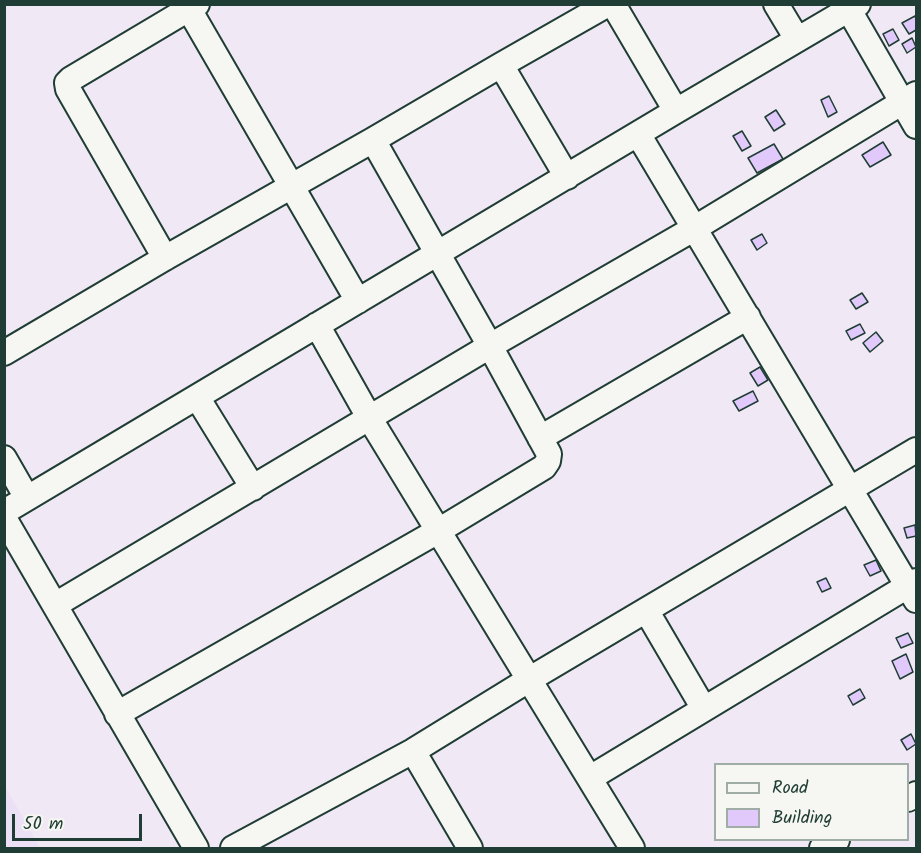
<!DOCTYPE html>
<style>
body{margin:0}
#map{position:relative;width:921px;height:853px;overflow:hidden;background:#f0e9f5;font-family:Kalam,sans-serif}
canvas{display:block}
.frame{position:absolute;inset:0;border:6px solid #1f3d34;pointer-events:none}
.legend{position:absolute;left:714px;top:763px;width:195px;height:78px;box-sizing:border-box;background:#f6f6f2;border:2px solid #a0aca6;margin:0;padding:8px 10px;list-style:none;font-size:18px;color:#1f3d34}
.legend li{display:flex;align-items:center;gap:12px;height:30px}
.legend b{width:30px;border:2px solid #a0aca6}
.scale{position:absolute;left:12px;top:814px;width:130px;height:27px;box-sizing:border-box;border:3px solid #1f3d34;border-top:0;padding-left:8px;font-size:18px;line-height:21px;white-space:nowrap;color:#1f3d34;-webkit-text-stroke:4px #f6f6f2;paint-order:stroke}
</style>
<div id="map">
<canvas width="921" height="853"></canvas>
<div class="frame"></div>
<ul class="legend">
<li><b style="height:8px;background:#f6f6f2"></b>Road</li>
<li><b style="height:16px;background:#e1cafb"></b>Building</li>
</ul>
<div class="scale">50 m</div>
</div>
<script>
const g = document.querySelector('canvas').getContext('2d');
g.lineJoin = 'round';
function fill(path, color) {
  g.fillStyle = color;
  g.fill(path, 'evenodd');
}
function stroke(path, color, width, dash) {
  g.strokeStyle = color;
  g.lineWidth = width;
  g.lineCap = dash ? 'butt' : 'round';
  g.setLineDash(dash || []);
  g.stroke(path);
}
fill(new Path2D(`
 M5,786L40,848H5Z`), '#ece0f7');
const building = new Path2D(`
 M915,16L916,19V30L909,34L902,23Z
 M893,29L899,40L889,46L883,34Z
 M912,38L916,47L907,53L902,44Z
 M829,96L837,112L828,117L821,100Z
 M776,110L785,124L774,131L765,117Z
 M742,131L751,146L742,151L733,136Z
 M883,142L891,155L870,167L862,155Z
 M774,144L783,159L757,173L748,158Z
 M762,234L767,243L757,250L751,240Z
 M862,293L868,302L856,309L850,300Z
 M860,324L865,333L851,340L846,331Z
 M876,332L883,341L870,352L863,343Z
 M760,367L768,380L758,386L750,373Z
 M753,391L758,401L739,411L733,401Z
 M915,525L916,536L907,538L904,528Z
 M876,560L881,571L870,576L864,565Z
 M826,578L831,588L822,592L817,582Z
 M908,633L913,643L901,648L896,638Z
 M906,654L913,672L900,679L892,661Z
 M860,689L865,698L853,705L848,696Z
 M911,734L916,744L907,750L901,740Z`);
fill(building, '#e1cafb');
stroke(building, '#1f3d34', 1.5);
const minor = new Path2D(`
 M186,4L358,301
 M613,4L676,111
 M776,4L797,39
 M849,10L916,126
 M501,65L567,177
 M638,134L916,600
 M165,258L68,89L67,83L71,79L197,4
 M317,325L370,419L632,848
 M4,353L165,258L373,140L501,65L608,4
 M197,397L253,488
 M540,438L748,317
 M4,458L27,498
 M4,512L676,111L858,4
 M4,518L196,848
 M55,605L490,346L695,228L916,94
 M646,610L704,709
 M117,714L438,531L544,467L548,461L549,454L490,346L373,140
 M413,751L470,848
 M590,778L916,581
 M908,799L916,794
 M233,848L413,751L530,679L916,450
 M822,848L837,840`);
stroke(minor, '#1f3d34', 28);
stroke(minor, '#f6f6f2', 24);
</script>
